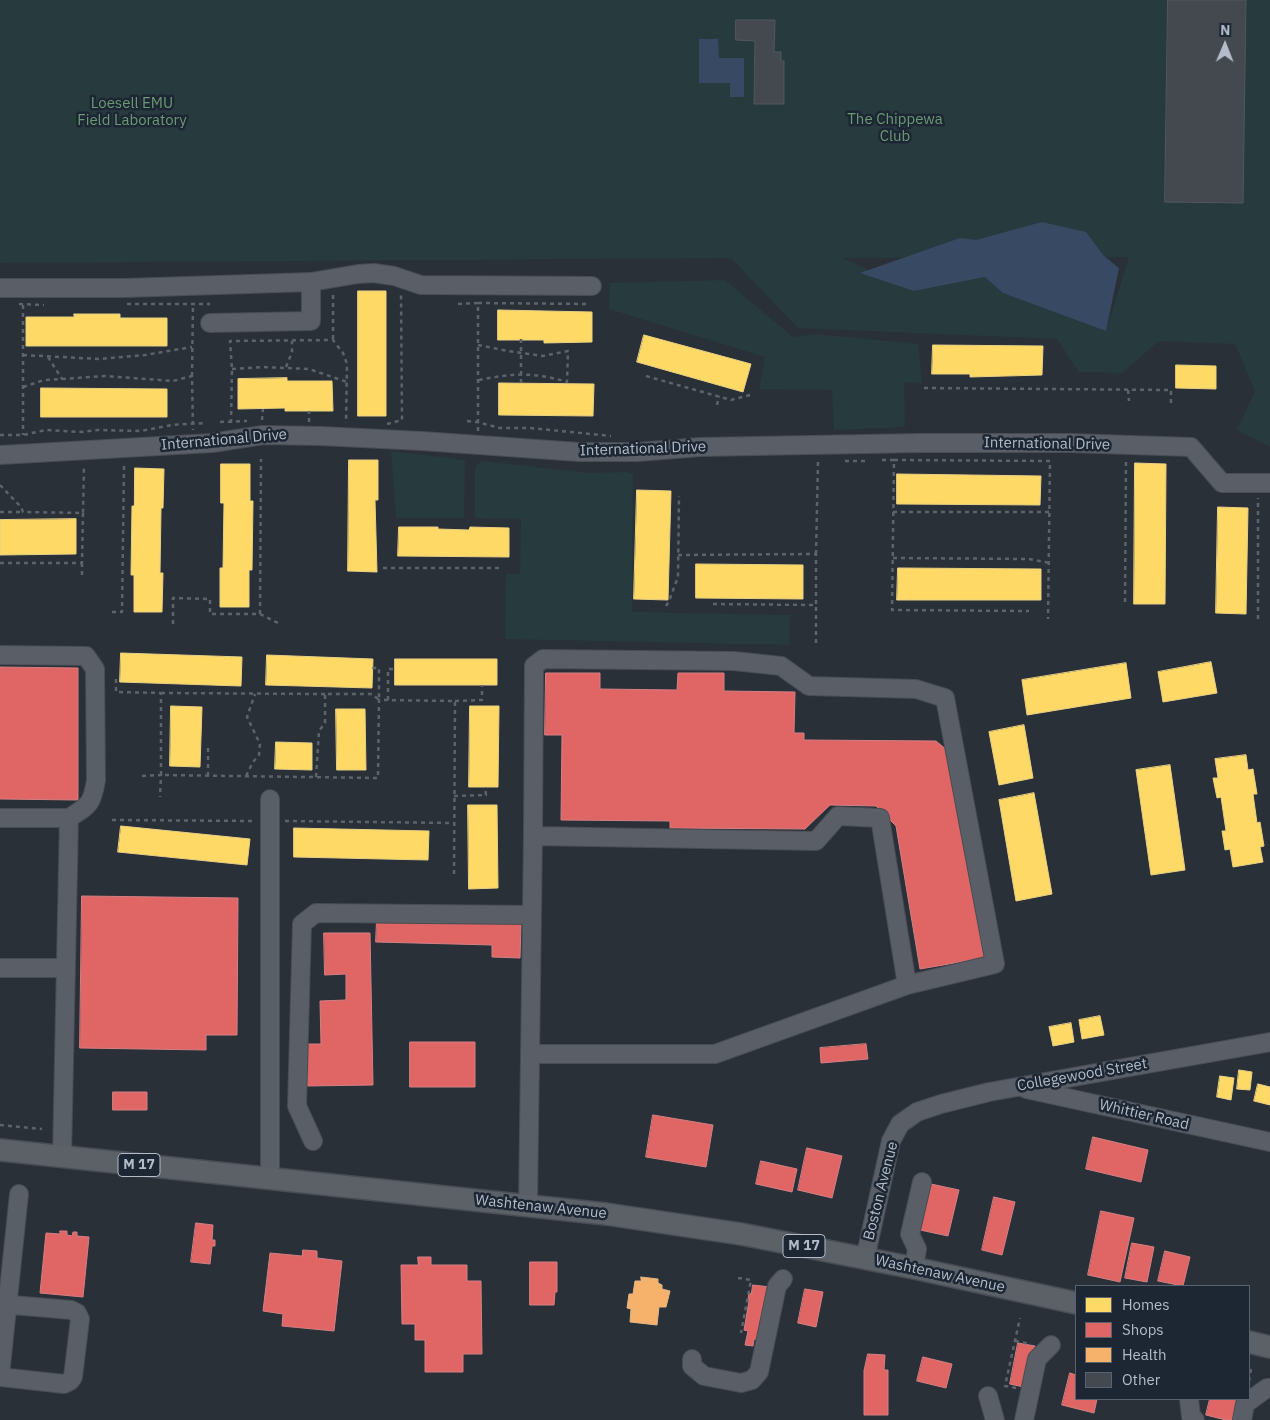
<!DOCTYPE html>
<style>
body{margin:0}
#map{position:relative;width:1270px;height:1420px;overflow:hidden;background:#2a3038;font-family:"IBM Plex Sans",sans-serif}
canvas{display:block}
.legend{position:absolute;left:1075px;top:1285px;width:175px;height:115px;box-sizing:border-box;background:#1d2633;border:1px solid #59626f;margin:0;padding:6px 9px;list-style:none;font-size:15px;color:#b4bcc9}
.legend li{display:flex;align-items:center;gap:10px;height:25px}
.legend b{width:25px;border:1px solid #59626f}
.north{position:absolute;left:1200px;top:20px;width:50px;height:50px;-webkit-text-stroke:4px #1d2633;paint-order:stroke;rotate:1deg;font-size:14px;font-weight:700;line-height:20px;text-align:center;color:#b4bcc9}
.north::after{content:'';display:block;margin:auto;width:18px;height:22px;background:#b4bcc9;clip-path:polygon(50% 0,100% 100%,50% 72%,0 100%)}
</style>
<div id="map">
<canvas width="1270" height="1420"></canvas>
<ul class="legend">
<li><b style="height:14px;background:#ffd966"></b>Homes</li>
<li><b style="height:14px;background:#e06666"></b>Shops</li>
<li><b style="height:14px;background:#f6b26b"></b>Health</li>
<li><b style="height:14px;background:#444950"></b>Other</li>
</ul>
<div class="north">N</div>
</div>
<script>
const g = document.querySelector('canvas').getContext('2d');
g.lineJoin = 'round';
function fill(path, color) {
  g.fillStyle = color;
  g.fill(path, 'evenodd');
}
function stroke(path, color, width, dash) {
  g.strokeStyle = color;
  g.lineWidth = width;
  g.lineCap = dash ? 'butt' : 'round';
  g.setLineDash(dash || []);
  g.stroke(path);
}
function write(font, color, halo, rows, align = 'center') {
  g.font = font + ' "IBM Plex Sans",sans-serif';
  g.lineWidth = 5;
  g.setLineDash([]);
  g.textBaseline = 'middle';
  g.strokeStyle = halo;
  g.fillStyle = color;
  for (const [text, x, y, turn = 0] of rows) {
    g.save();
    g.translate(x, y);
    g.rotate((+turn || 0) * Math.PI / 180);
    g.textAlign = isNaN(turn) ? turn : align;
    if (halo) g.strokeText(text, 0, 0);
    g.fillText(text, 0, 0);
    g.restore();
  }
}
fill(new Path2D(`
 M0,0H1270V447L1237,430L1255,391L1235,344L1159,341L1122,373L1079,372L1057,339L798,328L731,258L0,263ZM1129,257L1106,331L985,277L914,291L843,258Z
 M725,280L793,337L815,334L918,344L922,383L904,382L905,427L834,430L832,390L759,389L765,357L609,309L610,283Z
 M391,451L465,460L464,518H396Z
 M482,461L589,473L628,472L633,474L632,612L790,615L789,645L505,639L506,574H520L521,519L475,518V470L477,464Z`), '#273a3e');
fill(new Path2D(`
 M699,39H718L719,58H744V97H730V83H699Z
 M1042,222L1086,232L1104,256L1119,268L1106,331L1003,293L985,277L914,291L860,273L960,238L976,240Z`), '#384963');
const homes = new Path2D(`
 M358,291H386V416H358Z
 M498,310L592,312V342L544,343V340H498Z
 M74,314H120V318H167V346H26V317H74Z
 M644,335L751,364L743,392L637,362Z
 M933,345L1043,346L1042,375L970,377V374H932Z
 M1176,365L1216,366V389L1176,388Z
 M287,378V381H332L333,411H285V408L238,409V379Z
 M499,383L594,384L593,416L499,415Z
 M41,388L167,389V417H41Z
 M349,460H378V500H375L377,572L348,571Z
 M1135,463L1166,464L1165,604H1134Z
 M221,464H250V501H253L252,570H249V607H220V568H223L224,503H221Z
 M135,468L164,469L163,508H161L160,573H163L162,612H134V575H131L132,506H134Z
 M897,474L1041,476L1040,505L897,504Z
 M637,490L671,491L668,600L634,599Z
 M1218,507L1248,508L1246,614L1216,613Z
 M76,519V554L0,555V520Z
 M399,527H438V529L469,530L470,527L509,528V557L398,556Z
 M696,564L803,565V599L696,598Z
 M898,568L1041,569V600H897Z
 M121,653L242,657L241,686L120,682Z
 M267,655L373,659L372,688L266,685Z
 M395,659H497V685H395Z
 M1211,662L1217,693L1163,702L1158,672Z
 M1126,663L1131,698L1027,715L1022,680Z
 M171,706L202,707L200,767L170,766Z
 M470,706H499L498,787H469Z
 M336,709H365L366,770H337Z
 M1024,725L1033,778L999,785L989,732Z
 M276,742L312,743V770L275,769Z
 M1246,755L1248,770L1253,769L1257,794H1253L1257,823L1260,822L1264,846L1260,847L1263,862L1233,867L1230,849L1225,850L1222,831H1226L1221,797L1217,798L1213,778H1218L1215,759Z
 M1170,765L1185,870L1151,875L1136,770Z
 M1034,793L1052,894L1016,901L999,800Z
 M468,805H497L498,888L469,889Z
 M121,826L250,839L247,865L118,852Z
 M294,828L429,831L428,860L294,857Z
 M1100,1016L1104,1035L1082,1039L1079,1020Z
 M1071,1023L1074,1042L1053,1046L1049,1027Z
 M1239,1070L1252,1072L1250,1090L1237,1089Z
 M1220,1076L1234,1078L1231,1100L1217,1097Z
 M1258,1084L1270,1087V1105L1254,1101Z`);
fill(homes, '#ffd966');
stroke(homes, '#e8d084', 1);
const shops = new Path2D(`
 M0,667L78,668V800L0,799Z
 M546,673H600V689L677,690L678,673H724V691L795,692L794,733H804V740L936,741L948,751L984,958L920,969L896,826L876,806L830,805L805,829L670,828V821L561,820L562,735H545Z
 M82,896L238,898L237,1035H206V1050L80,1048Z
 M377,920L521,924L520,958L492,957V945L376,942Z
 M324,933H370L373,1085L307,1086L306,1044H321L320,1001L346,1000V974L325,975Z
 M410,1042H475V1087H410Z
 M866,1044L868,1059L821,1063L820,1048Z
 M113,1092H147V1110H113Z
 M653,1115L713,1125L706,1167L646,1157Z
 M1093,1137L1148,1150L1141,1182L1086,1169Z
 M807,1148L842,1156L832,1198L798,1190Z
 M761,1161L797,1169L792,1192L756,1184Z
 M931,1184L959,1190L948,1236L920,1230Z
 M994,1197L1015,1202L1002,1255L982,1250Z
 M1101,1211L1134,1218L1120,1282L1088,1275Z
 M196,1223L213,1225L212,1240H215V1246H212L210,1264L191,1262Z
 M60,1231H67V1235L72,1236L73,1232H77V1236L89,1237L83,1297L40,1293L46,1233L60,1234Z
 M1132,1243L1154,1247L1147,1282L1125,1278Z
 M303,1250L317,1251V1258L342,1261L334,1331L282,1326L283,1314L263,1311L270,1253L302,1256Z
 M1165,1251L1190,1257L1183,1286L1158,1281Z
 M418,1257H431V1265H467V1281H481L482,1354H463V1372H425V1340H415V1324H402L401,1265H418Z
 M530,1262H557V1292H555L554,1305H530Z
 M753,1285L770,1287L762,1340L754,1339L753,1346L745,1345L748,1331L744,1330L749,1301L748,1300L749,1293L751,1294Z
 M805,1289L823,1292L816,1327L798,1323Z
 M1018,1343L1035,1346L1028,1388L1010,1384Z
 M868,1354L885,1355L884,1370H888V1415H864V1371Z
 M923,1357L952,1364L946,1388L917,1381Z
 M1070,1373L1076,1375V1399H1097L1094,1413L1062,1405Z
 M1210,1399H1243L1238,1420H1226L1206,1415Z`);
fill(shops, '#e06666');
stroke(shops, '#d38084', 1);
const health = new Path2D(`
 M641,1277L658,1279V1283L662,1285V1289L670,1291L666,1307H659L657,1325L630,1322L631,1309L627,1308L629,1294H633L635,1281H641Z`);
fill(health, '#f6b26b');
stroke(health, '#e2b587', 1);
const building = new Path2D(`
 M1168,0H1246L1243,203L1165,202Z
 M736,20H775L774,52H781V61H784V104H754L755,41L736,40Z`);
fill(building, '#444950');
stroke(building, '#52575f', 1);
const minor = new Path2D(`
 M0,288H125L311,282L358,274L374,273L394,276L421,285L592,286
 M210,323L311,321V282
 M0,455L212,443L263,435L321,436L422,441L579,452H638L700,447L920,443H1070L1191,447L1222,483H1270
 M0,655L86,656L95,669L96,780C92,805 89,805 69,818
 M270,799V1179
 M0,818H69L62,1157
 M533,836L534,666L543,659L734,661L781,666L809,686L916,689L945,698L995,964L907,985
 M0,968H66
 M1026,1089L1270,1142
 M313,1141L297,1106L302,924L316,913L532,915
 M528,1205L533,836L816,841L838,816L880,818L907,985L715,1054H530
 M865,1259L891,1141L900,1124L917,1112L941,1104L989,1092L1270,1042
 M914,1268L917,1249L910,1234L922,1182
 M0,1304L71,1310L77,1313L80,1319L73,1377L70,1381L64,1384L0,1377
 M692,1359V1366L704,1376L741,1383L752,1380L759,1372L777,1286L783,1279
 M0,1375L19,1194
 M988,1396L995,1420
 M1189,1399L1191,1416L1195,1420
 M1024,1420L1037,1359L1051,1345
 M1242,1420L1245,1404L1267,1388`);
const major = new Path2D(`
 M0,1150L606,1214L741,1234L914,1268L1076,1303
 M1249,1342L1270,1347`);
stroke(minor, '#484c53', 20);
stroke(major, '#484c55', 24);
stroke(new Path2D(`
 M19,304L44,305
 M127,304H210
 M458,304L478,303
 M23,305V435
 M333,339V292
 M478,345L508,351L543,356L568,351L567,382C534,372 513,373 479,380
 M23,355L99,359L145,355L192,347
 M48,357L62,379
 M286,367L292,352V341
 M232,369L262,367L309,369L347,382
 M192,376L193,303
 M646,376L731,400L754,394
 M521,383V338
 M23,387L44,380L62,379L105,376L173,381L192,376L193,430
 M924,388L1171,390V403
 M1128,390L1129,401
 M717,405L719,396
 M262,420L263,409
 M467,421L477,422L500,428H530L611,436
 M220,422L247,421
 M309,422V411
 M231,423L232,369L230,341L333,340L343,353L347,364L346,423
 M387,424L402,420L401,294
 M478,431V303L589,304
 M0,435H23L46,430L82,432L98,430L141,431L172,425L205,423
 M882,460H894L892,610L1029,611
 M894,460L1050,461L1048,619
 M845,461H866
 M0,485L21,507L23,512L83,513L84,466
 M0,512H23
 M893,512H1049
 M816,554L818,461
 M678,555L816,554V605L710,604
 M893,558L1029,559L1050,563
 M0,563H82L83,513
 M383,568H501
 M82,575V563
 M1125,602L1126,458
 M666,606L669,601L678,577L679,496
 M112,612H122L124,466
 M260,614L280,624
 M1258,619V498
 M173,624V598L210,599V614H260L261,459
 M816,643V605
 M116,679V692L161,693V775L378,778L379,700L455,701L454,878
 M161,693L325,694
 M388,700V669H395
 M455,701L482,700V685
 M142,776L161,775L160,797
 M208,776V746
 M246,776L253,762L259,755L260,744L247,717L255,694
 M316,777L319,731L325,723V694H372L379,700V668H372
 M454,796L486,795L485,787
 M112,820L255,821
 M285,821L454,823
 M0,1125L42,1129
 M738,1278L751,1280L741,1333
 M1015,1341L1031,1344
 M1249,1381L1251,1369
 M1016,1388L1005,1386L1020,1318`), '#5d636a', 2.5, [4, 4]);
stroke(minor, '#5a5e66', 18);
stroke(major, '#5c6168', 21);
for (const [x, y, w] of [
 [139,1165,42],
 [804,1246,42]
]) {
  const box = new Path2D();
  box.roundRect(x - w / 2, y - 11.5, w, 23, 4);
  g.fillStyle = '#1d2633';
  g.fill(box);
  stroke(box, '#b4bcc9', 1);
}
write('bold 14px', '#b4bcc9', null, [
 ["M 17",139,1165],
 ["M 17",804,1246]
]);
write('15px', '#6b9a76', '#1d2633', [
 ["Loesell EMU",132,104],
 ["Field Laboratory",132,121],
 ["The Chippewa",895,120],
 ["Club",895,137]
]);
write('15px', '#b4bcc9', '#1d2633', [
 ["International Drive",224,440,-5],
 ["International Drive",1047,444,1],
 ["International Drive",643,449,-2],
 ["Collegewood Street",1082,1075,-10],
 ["Whittier Road",1144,1115,13],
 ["Boston Avenue",881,1191,-76],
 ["Washtenaw Avenue",541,1207,6],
 ["Washtenaw Avenue",940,1274,12]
]);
</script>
